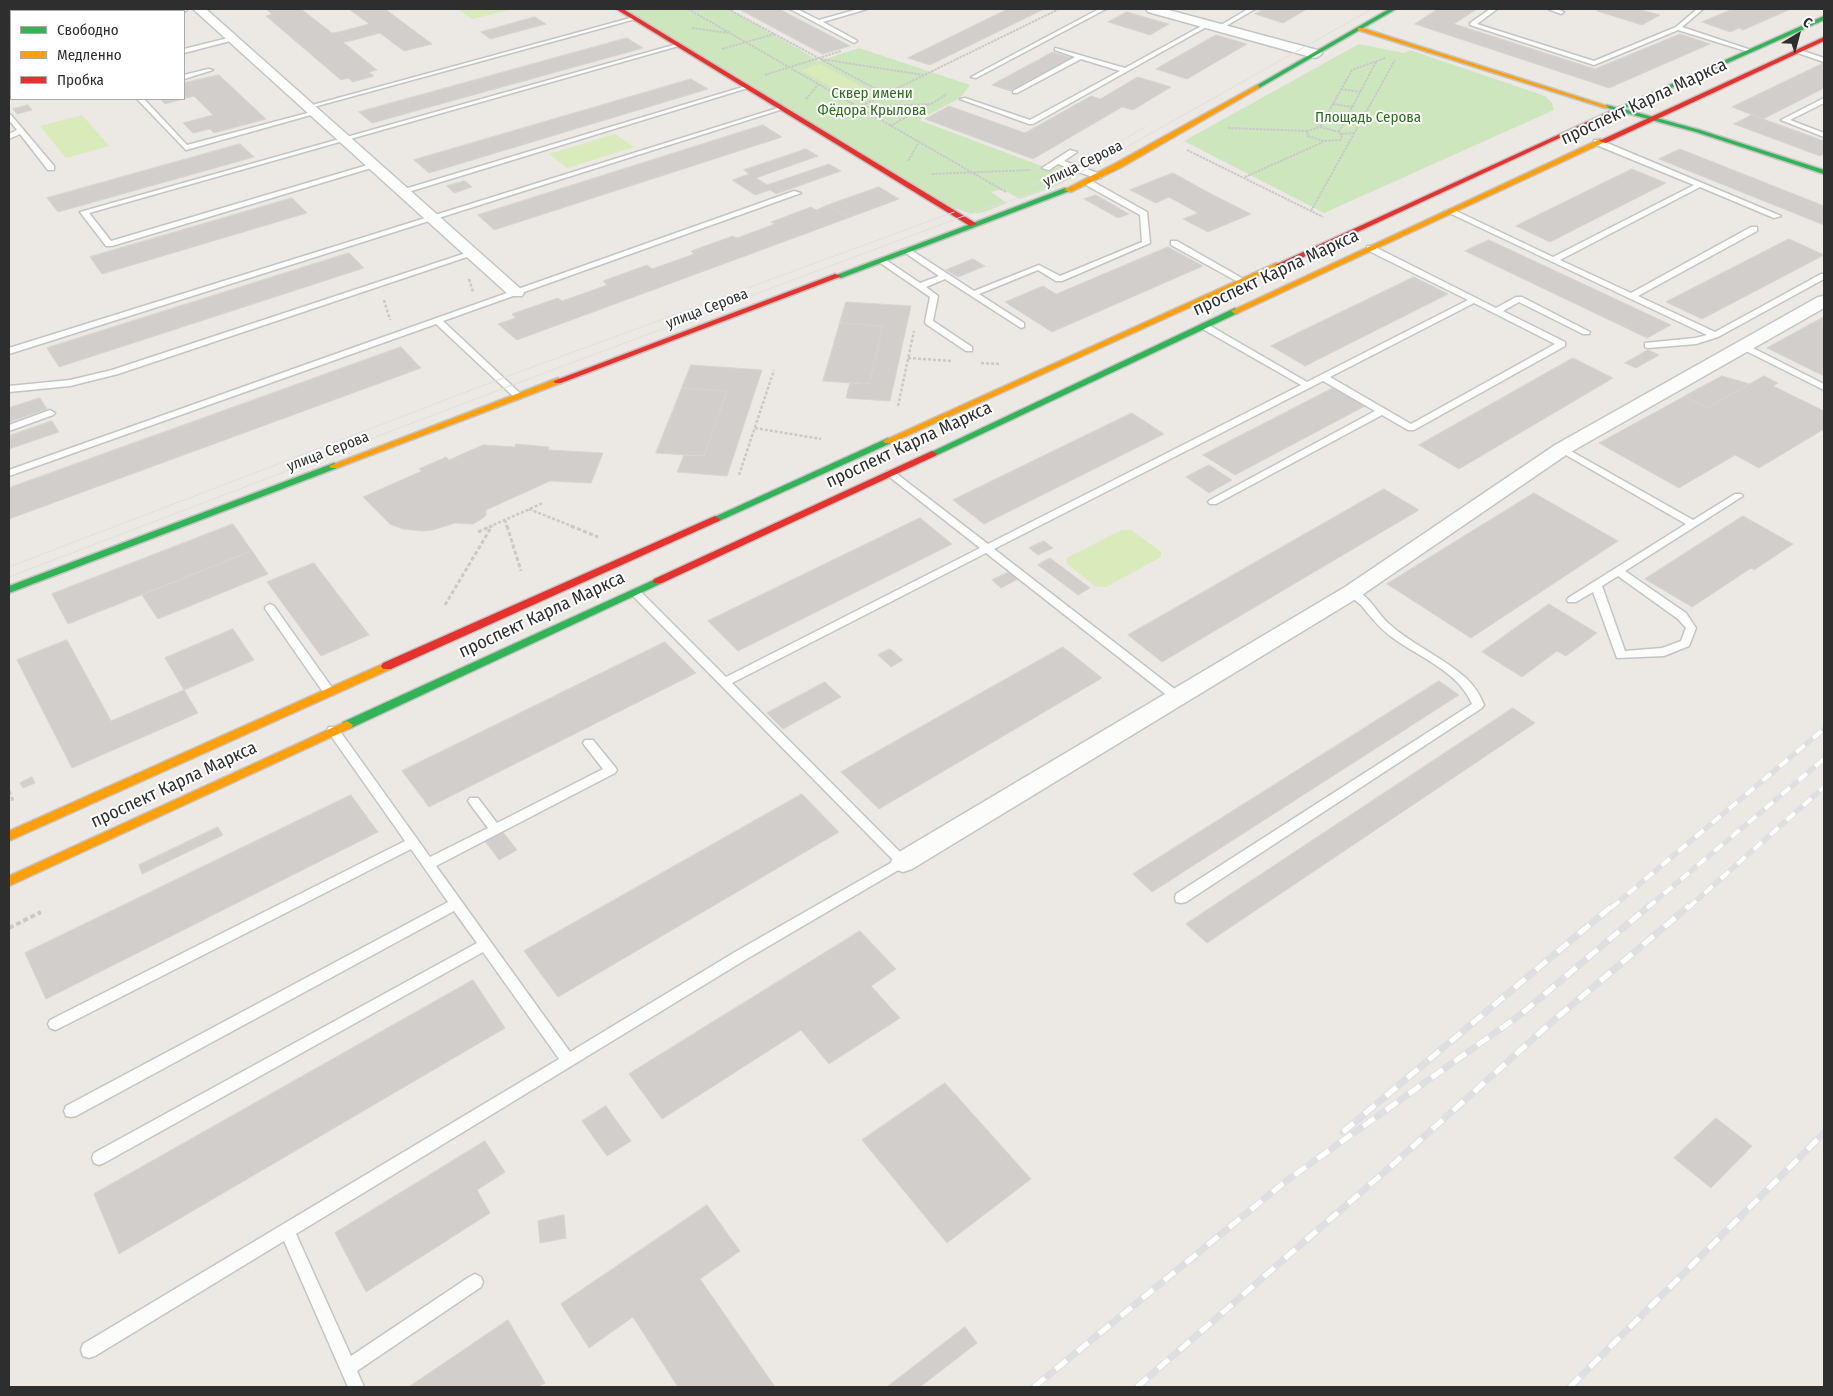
<!DOCTYPE html>
<meta charset="utf-8">
<style>
body{margin:0}
#map{position:relative;width:1833px;height:1396px;overflow:hidden;background:#ece8e4;font-family:"Fira Sans Condensed",sans-serif}
canvas{display:block}
.frame{position:absolute;inset:0;border:10px solid #2e2e2e;pointer-events:none}
.legend{position:absolute;left:10px;top:10px;width:175px;height:90px;box-sizing:border-box;background:#fff;border:1px solid #ababab;margin:0;padding:6px 9px;list-style:none;font-size:15px;color:#2e2e2e}
.legend li{display:flex;align-items:center;gap:10px;height:25px}
.legend b{width:25px;border:1px solid #ababab}
.north{position:absolute;left:1773px;top:10px;width:50px;height:50px;-webkit-text-stroke:4px #fff;paint-order:stroke;rotate:37deg;font-size:14px;font-weight:700;line-height:20px;text-align:center;color:#2e2e2e}
.north::after{content:'';display:block;margin:auto;width:18px;height:22px;background:#2e2e2e;clip-path:polygon(50% 0,100% 100%,50% 72%,0 100%)}
</style>
<div id="map">
<canvas width="1833" height="1396"></canvas>
<div class="frame"></div>
<ul class="legend">
<li><b style="height:6px;background:#30b455"></b>Свободно</li>
<li><b style="height:6px;background:#ff9f0a"></b>Медленно</li>
<li><b style="height:6px;background:#e5322d"></b>Пробка</li>
</ul>
<div class="north">С</div>
</div>
<script>
const g = document.querySelector('canvas').getContext('2d');
g.lineJoin = 'round';
function fill(path, color) {
  g.fillStyle = color;
  g.fill(path, 'evenodd');
}
function stroke(path, color, width, dash) {
  g.strokeStyle = color;
  g.lineWidth = width;
  g.lineCap = dash ? 'butt' : 'round';
  g.setLineDash(dash || []);
  g.stroke(path);
}
function write(font, color, halo, rows, align = 'center') {
  g.font = font + ' "Fira Sans Condensed",sans-serif';
  g.lineWidth = 4;
  g.setLineDash([]);
  g.textBaseline = 'middle';
  g.strokeStyle = halo;
  g.fillStyle = color;
  for (const [text, x, y, turn = 0] of rows) {
    g.save();
    g.translate(x, y);
    g.rotate((+turn || 0) * Math.PI / 180);
    g.textAlign = isNaN(turn) ? turn : align;
    if (halo) g.strokeText(text, 0, 0);
    g.fillText(text, 0, 0);
    g.restore();
  }
}
fill(new Path2D(`
 M623,9H729L819,61L859,48L970,85L960,98L919,120L1052,170L1059,166L1080,174L1051,188L1020,199L1002,189L991,192L1007,203C980,214 977,218 950,206Z
 M1359,44L1404,53L1410,50L1545,96L1552,103L1554,110L1324,213L1184,141Z`), '#cee6be');
fill(new Path2D(`
 M457,9H513L472,19Z
 M820,64L876,94L856,100L801,70Z
 M82,115L109,146L66,158L40,126Z
 M615,134L634,147L567,168L549,154Z
 M1121,530H1131L1161,552V557L1106,587L1095,586L1067,564V558Z`), '#d9eabb');
const building = new Path2D(`
 M9,9H31L33,11H11V22H9Z
 M271,9H301L332,33L339,32L350,41L343,42L377,70L369,72L374,76L353,82L348,78L341,80L266,16L272,14L267,10Z
 M349,9H385L432,44L404,51L380,33L350,41L339,32L369,24Z
 M739,9H779L850,46L823,54Z
 M1008,9H1044L930,65L908,58Z
 M1264,9H1307L1283,23L1255,14Z
 M1438,9H1477L1454,24L1595,69L1680,34L1710,44L1609,88L1415,24Z
 M1601,9H1637L1660,15L1642,25L1597,11Z
 M1733,9H1791L1743,30L1739,28L1730,32L1702,22Z
 M1127,12L1151,19L1169,24L1150,35L1108,22Z
 M535,17L546,24L490,39L481,32Z
 M1216,35L1247,44L1187,79L1156,69Z
 M627,38L643,48L372,123L359,112Z
 M1053,52L1071,58L1010,91L992,85Z
 M1824,63V88L1763,119L1732,107Z
 M219,75L266,119L214,133L210,129L193,133L183,123L213,115L194,96L165,104L160,99H184V83Z
 M1138,77L1171,87L1133,110L1122,107L1033,159L925,119L949,106L1025,133L1091,96L1100,99Z
 M691,79L708,89L429,173L414,160Z
 M28,105L32,110L17,114L13,109Z
 M1752,115L1824,141V154L1820,156L1734,124Z
 M763,125L782,137L494,230L478,215Z
 M240,144L254,157L58,212L47,198Z
 M806,149L818,156L756,178L767,185L829,164L841,171L776,194L770,190L755,195L732,180L749,174L744,170Z
 M1680,149L1824,206V225L1659,159Z
 M1632,169L1666,183L1550,242L1516,226Z
 M1173,173L1213,195L1251,214L1208,232L1183,219L1198,213L1169,197L1156,203L1130,190Z
 M465,181L472,187L454,193L447,186Z
 M879,187L899,199L848,218L828,205Z
 M1096,195L1129,214L1118,218L1084,199Z
 M292,198L307,213L102,274L90,257Z
 M828,205L848,218L517,340L498,324L516,318L512,314L558,298L562,301L602,287L607,285L603,281L647,265L652,269L694,254L691,251L733,236L737,238L775,224L771,222L811,207L816,210Z
 M1789,239L1824,255L1702,319L1666,302Z
 M1489,240L1671,325L1647,338L1465,251Z
 M1168,247L1203,266L1052,332L1005,302L1043,286L1056,294Z
 M349,253L364,268L59,367L47,348Z
 M973,259L985,266L958,277L946,270Z
 M1414,277L1448,294L1305,366L1271,346Z
 M846,302L911,306L890,401L846,398L850,382L869,384L883,326L840,323Z
 M1824,317V376L1767,348Z
 M840,323L883,326L869,384L823,381Z
 M401,347L421,368L9,519V488Z
 M1648,350L1659,355L1636,368L1625,363Z
 M1573,358L1613,378L1459,469L1419,445Z
 M691,365L762,370L727,476L677,472L684,455L704,456L727,391L682,388Z
 M1722,376L1750,384L1707,408L1685,396Z
 M1764,376L1778,383L1773,386L1824,411V429L1759,468L1735,455L1679,488L1599,443L1685,396L1707,408Z
 M682,388L727,391L704,456L656,453Z
 M1333,388L1365,406L1235,475L1203,455Z
 M40,398L47,409L9,422V408Z
 M1132,413L1164,434L984,524L953,500Z
 M52,421L59,432L9,449V436Z
 M516,444L549,447L548,450L603,453L591,483L550,481L486,510V515L483,518L473,524L455,523L433,530L423,531L403,529L390,524L363,497L422,471L419,469L446,457L449,460L483,445L515,447Z
 M1209,465L1232,480L1209,493L1186,477Z
 M1384,489L1419,510L1162,662L1128,635Z
 M1534,493L1618,541L1471,638L1387,584Z
 M1743,516L1793,544L1754,570L1751,568L1692,607L1645,579Z
 M920,518L952,544L738,651L708,621Z
 M233,524L252,551L68,624L52,594Z
 M1044,541L1053,548L1038,555L1029,548Z
 M252,551L268,574L158,619L142,595Z
 M1050,558L1090,588L1078,595L1038,565Z
 M314,563L369,635L321,656L267,582Z
 M1009,572L1018,579L1001,588L992,580Z
 M1549,604L1597,633L1566,656L1557,651L1522,677L1482,652Z
 M233,629L254,660L184,690L165,658Z
 M67,640L111,721L184,690L198,713L72,768L17,660Z
 M665,642L696,673L429,807L402,771Z
 M1063,647L1102,678L879,809L841,772Z
 M890,649L903,660L891,667L878,655Z
 M1439,681L1459,695L1152,892L1133,874Z
 M825,682L841,697L783,729L767,713Z
 M1513,708L1535,723L1207,943L1186,924Z
 M32,777L35,783L23,788L20,783Z
 M802,794L839,832L558,997L524,951Z
 M351,795L378,832L46,999L25,953Z
 M218,827L223,835L142,874L139,865Z
 M502,831L517,850L499,860L484,840Z
 M860,931L896,969L871,986L900,1018L829,1064L801,1030L662,1119L629,1074Z
 M473,980L505,1028L119,1254L94,1194Z
 M945,1083L1031,1179L947,1243L862,1140Z
 M606,1106L631,1141L607,1156L582,1121Z
 M1716,1118L1752,1146L1711,1188L1674,1158Z
 M485,1141L505,1172L477,1190L490,1213L366,1292L335,1233Z
 M707,1205L740,1251L700,1279L775,1387H678L633,1317L589,1348L561,1304Z
 M564,1215L566,1238L540,1243L538,1221Z
 M508,1320L545,1383L538,1387H409Z
 M965,1327L977,1343L920,1387H887Z`);
fill(building, '#d1cecb');
stroke(building, '#d7d4d0', 1);
const lane = new Path2D(`
 M790,9H797L819,20L858,9H867L823,22L856,40L857,41L854,43Z
 M1099,9H1106L976,78L971,77Z
 M1248,9H1255L1221,29L1216,28Z
 M1490,9H1497L1477,24L1594,61L1676,27L1697,9H1703L1682,27L1754,51L1749,52L1678,30L1594,65L1470,25V23Z
 M1548,9H1557L1564,12L1561,14Z
 M634,17L639,18L310,108L305,107Z
 M1205,24L1210,25L1033,124H1029L960,99L965,98L1030,120L1120,71L1081,59L1017,93H1013V91L1075,57L1055,50V48L1125,68Z
 M232,37L235,39L234,40L184,53V49Z
 M677,44L682,45L89,213L111,241L371,164L378,166L112,246H106L80,212Z
 M1797,49L1824,58V62L1795,52L1794,51Z
 M208,69L213,70L184,79V75Z
 M746,86L751,87L405,193L398,191Z
 M11,91V95L9,96V92Z
 M1824,98V103L1790,120L1824,133V137L1781,120Z
 M137,99H144L187,145L315,111L318,113L186,150Z
 M781,107L786,108L9,354V348Z
 M9,114L11,115L54,166V170H48L20,134L9,139V134L17,130L9,120Z
 M1594,140H1600L1781,216L1774,218L1700,187L1560,260L1631,293L1751,227H1757V231L1638,296L1715,332L1821,274H1824V279L1718,337L1696,344L1648,348L1645,347V343L1695,338L1707,335L1445,211L1452,209L1553,257L1694,185L1594,144Z
 M1070,150L1077,152L1064,161L1101,174V178H1095L1058,164L1049,170L1042,168Z
 M1084,180H1090L1147,212L1150,243L1062,281H1056L1038,270L979,294L1024,323V327L1021,328L945,279L926,287L938,296L933,321L972,347V351H966L926,324L925,322L930,297L876,260L883,258L920,283L939,276L901,250L908,248L974,291L1039,265L1060,276L1142,242L1140,215L1084,184Z
 M794,191L801,193L443,321L521,394V398H515L436,324L9,476V470Z
 M1171,241H1177L1247,281L1240,283L1171,245Z
 M1367,246H1373L1496,308L1516,297H1522L1590,332L1589,334H1583L1519,302L1503,311L1565,342V346L1414,430H1408L1382,415L1216,504H1210L1208,502L1210,500L1375,411L1323,381L994,549L1181,694L1183,697L1181,700H1173L986,553L732,683L907,859L909,862L907,865L745,960L296,1234L351,1356L469,1277L475,1274L481,1277L483,1282L481,1287L357,1371L364,1387H348L284,1241L95,1356L89,1358L83,1356L81,1350L83,1344L559,1059L483,952L104,1163L99,1165L94,1163L92,1158L94,1153L477,943L454,911L76,1116L71,1117L66,1116L64,1111L66,1106L448,902L411,849L60,1028L55,1030L50,1028L48,1024L50,1020L405,841L329,733L327,730L329,727H337L430,857L488,828L470,804L468,801L470,798H478L497,823L603,769L585,746L583,743L585,740H593L615,767L617,770L615,773L436,866L570,1052L735,952L894,861L631,594L630,592L631,590H639L726,677L980,548L887,475V471H893L988,544L1301,385L1201,328V324H1207L1307,382L1468,300L1367,250ZM1474,303L1555,344L1411,424L1330,377Z
 M469,252L476,254L118,374L70,386L9,392V386L70,380L112,370Z
 M1743,343L1824,384V390L1740,348L1739,346Z
 M50,410L55,413L53,415L9,431V425Z
 M1562,446L1693,520L1735,494H1741L1743,496L1625,571L1686,613L1696,628L1689,646L1664,656L1617,658L1593,592L1576,602H1568L1567,600L1568,598L1686,524L1559,451V447ZM1618,576L1678,619L1686,628L1681,641L1662,648L1625,651L1602,586Z
 M1352,589C1368,593 1377,613 1388,623C1412,645 1443,657 1467,679C1475,687 1480,695 1484,705L1482,708L1186,902L1181,903L1176,902L1175,898L1176,894L1472,704C1459,672 1419,657 1393,638C1380,629 1371,617 1361,605C1356,601 1351,597 1347,592Z
 M270,604L274,606L333,689L335,692L333,695H325L266,610L265,608L266,606Z`);
const street = new Path2D(`
 M166,9H188L184,12L165,11Z
 M193,9H206L522,290L524,293L522,296H510Z
 M1146,9H1165L1321,51L1322,54L1316,58L1311,57L1148,12Z
 M9,45H11V53H9Z
 M1824,296V308L1569,453L1359,597L912,869L903,872L894,869L891,862L894,855L1345,587L1555,445L1818,297Z`);
const fast = new Path2D(`
 M1389,9H1396L1259,88L1254,87Z
 M1824,16V20L1624,109L1700,130L1824,170V174L1696,132L1604,107L1607,105L1618,108Z
 M1065,188L1072,190L841,278L834,276Z
 M1235,308L1239,311L1238,313L935,456H929L927,454Z
 M888,438L893,441L891,443L719,521L715,522L710,519Z
 M334,463L337,464V468L9,593V586Z
 M658,578L662,579L663,581L662,583L351,728L347,729L341,725L343,722Z`);
const slow = new Path2D(`
 M1358,28H1362L1610,107L1605,108L1358,30Z
 M1257,85L1259,86V88L1122,167L1071,192L1064,190L1116,163Z
 M1600,139L1607,141L1238,313L1235,314L1231,311Z
 M1276,263L1283,265L891,443H885L883,441Z
 M558,378L562,381L561,383L337,468H331L329,466Z
 M387,662L391,663L393,666L391,669L9,841V831Z
 M347,721L353,725L351,728L9,886V876Z`);
const jam = new Path2D(`
 M616,9H623L977,224L970,226Z
 M1824,37V41L1606,143L1599,141Z
 M1619,107L1624,108L1282,267L1275,265Z
 M835,274L842,276L561,383H555L554,381Z
 M932,451L937,454L935,456L662,583H654L653,581L654,579Z
 M715,516L720,519L719,521L391,669H383L381,666L383,663Z`);
stroke(lane, '#c5c4c5', 3);
stroke(street, '#c5c4c5', 3);
stroke(fast, '#c5c4c5', 3);
stroke(slow, '#c5c4c5', 3);
stroke(jam, '#c5c4c5', 3);
stroke(new Path2D(`
 M688,9L1006,192
 M728,9L885,94
 M692,28L728,33
 M722,49L774,34
 M821,59L923,75
 M765,75L841,51
 M1341,89L1360,92
 M806,99L818,85
 M1333,104L1352,107
 M859,107L1059,9
 M823,109L931,104L947,94
 M890,126L928,105
 M1320,127L1352,70L1385,58
 M1320,127L1339,132L1342,136L1340,140L1324,141L1308,136L1307,131Z
 M1228,128L1307,131
 M1339,132L1376,62
 M1341,134L1353,133
 M1187,150L1323,217
 M908,161L919,142
 M932,174L1031,170
 M1245,177L1323,142
 M1311,211L1395,60`), '#c9c9c8', 2, [2.5, 1]);
stroke(new Path2D(`
 M469,279L473,292
 M384,300L390,320
 M908,358L952,361
 M981,363L999,364
 M898,406L914,331
 M755,428L821,439
 M739,475L774,370
 M529,509L574,527
 M505,520L507,527
 M489,527L543,503`), '#c9c9c8', 2.5, [3, 2]);
stroke(new Path2D(`
 M507,526L521,571
 M571,526L598,537
 M478,532L492,526
 M445,605L492,526
 M9,791L14,803`), '#c9c9c8', 3, [4, 2.5]);
stroke(new Path2D(`
 M9,928L41,912`), '#c9c9c8', 4, [5, 3]);
fill(lane, '#fcfcfb');
fill(street, '#fcfcfb');
fill(fast, '#30b455');
fill(slow, '#ff9f0a');
fill(jam, '#e5322d');
stroke(new Path2D(`
 M1030,186L1090,159L1145,127
 M9,567L500,379L954,212
 M9,577L507,387L961,217L1051,187L1100,162L1372,9`), '#dfdfe1', 1);
const railFar1 = new Path2D(`
 M1611,908L1824,729
 M1647,908L1824,759
 M1688,908L1824,787`);
const rail = new Path2D(`
 M1343,1132L1612,906
 M1034,1387L1286,1181L1520,1015L1649,906
 M1137,1387L1389,1168L1553,1021L1689,906
 M1570,1387L1824,1133`);
stroke(railFar1, '#dfdfe1', 5.5);
stroke(rail, '#dfdfe1', 7);
stroke(railFar1, '#fff', 4, [11]);
stroke(rail, '#fff', 5, [14]);
write('15px', '#2c6e1b', '#fff', [
 ["Сквер имени",872,94],
 ["Фёдора Крылова",872,111],
 ["Площадь Серова",1368,118]
]);
write('15px', '#2e2e2e', '#fff', [
 ["улица Серова",1083,164,-26],
 ["улица Серова",707,309,-21],
 ["улица Серова",328,452,-21]
]);
write('18px', '#2e2e2e', '#fff', [
 ["проспект Карла Маркса",1644,102,-25],
 ["проспект Карла Маркса",1276,273,-25],
 ["проспект Карла Маркса",909,445,-25],
 ["проспект Карла Маркса",542,615,-25],
 ["проспект Карла Маркса",174,785,-25]
]);
</script>
